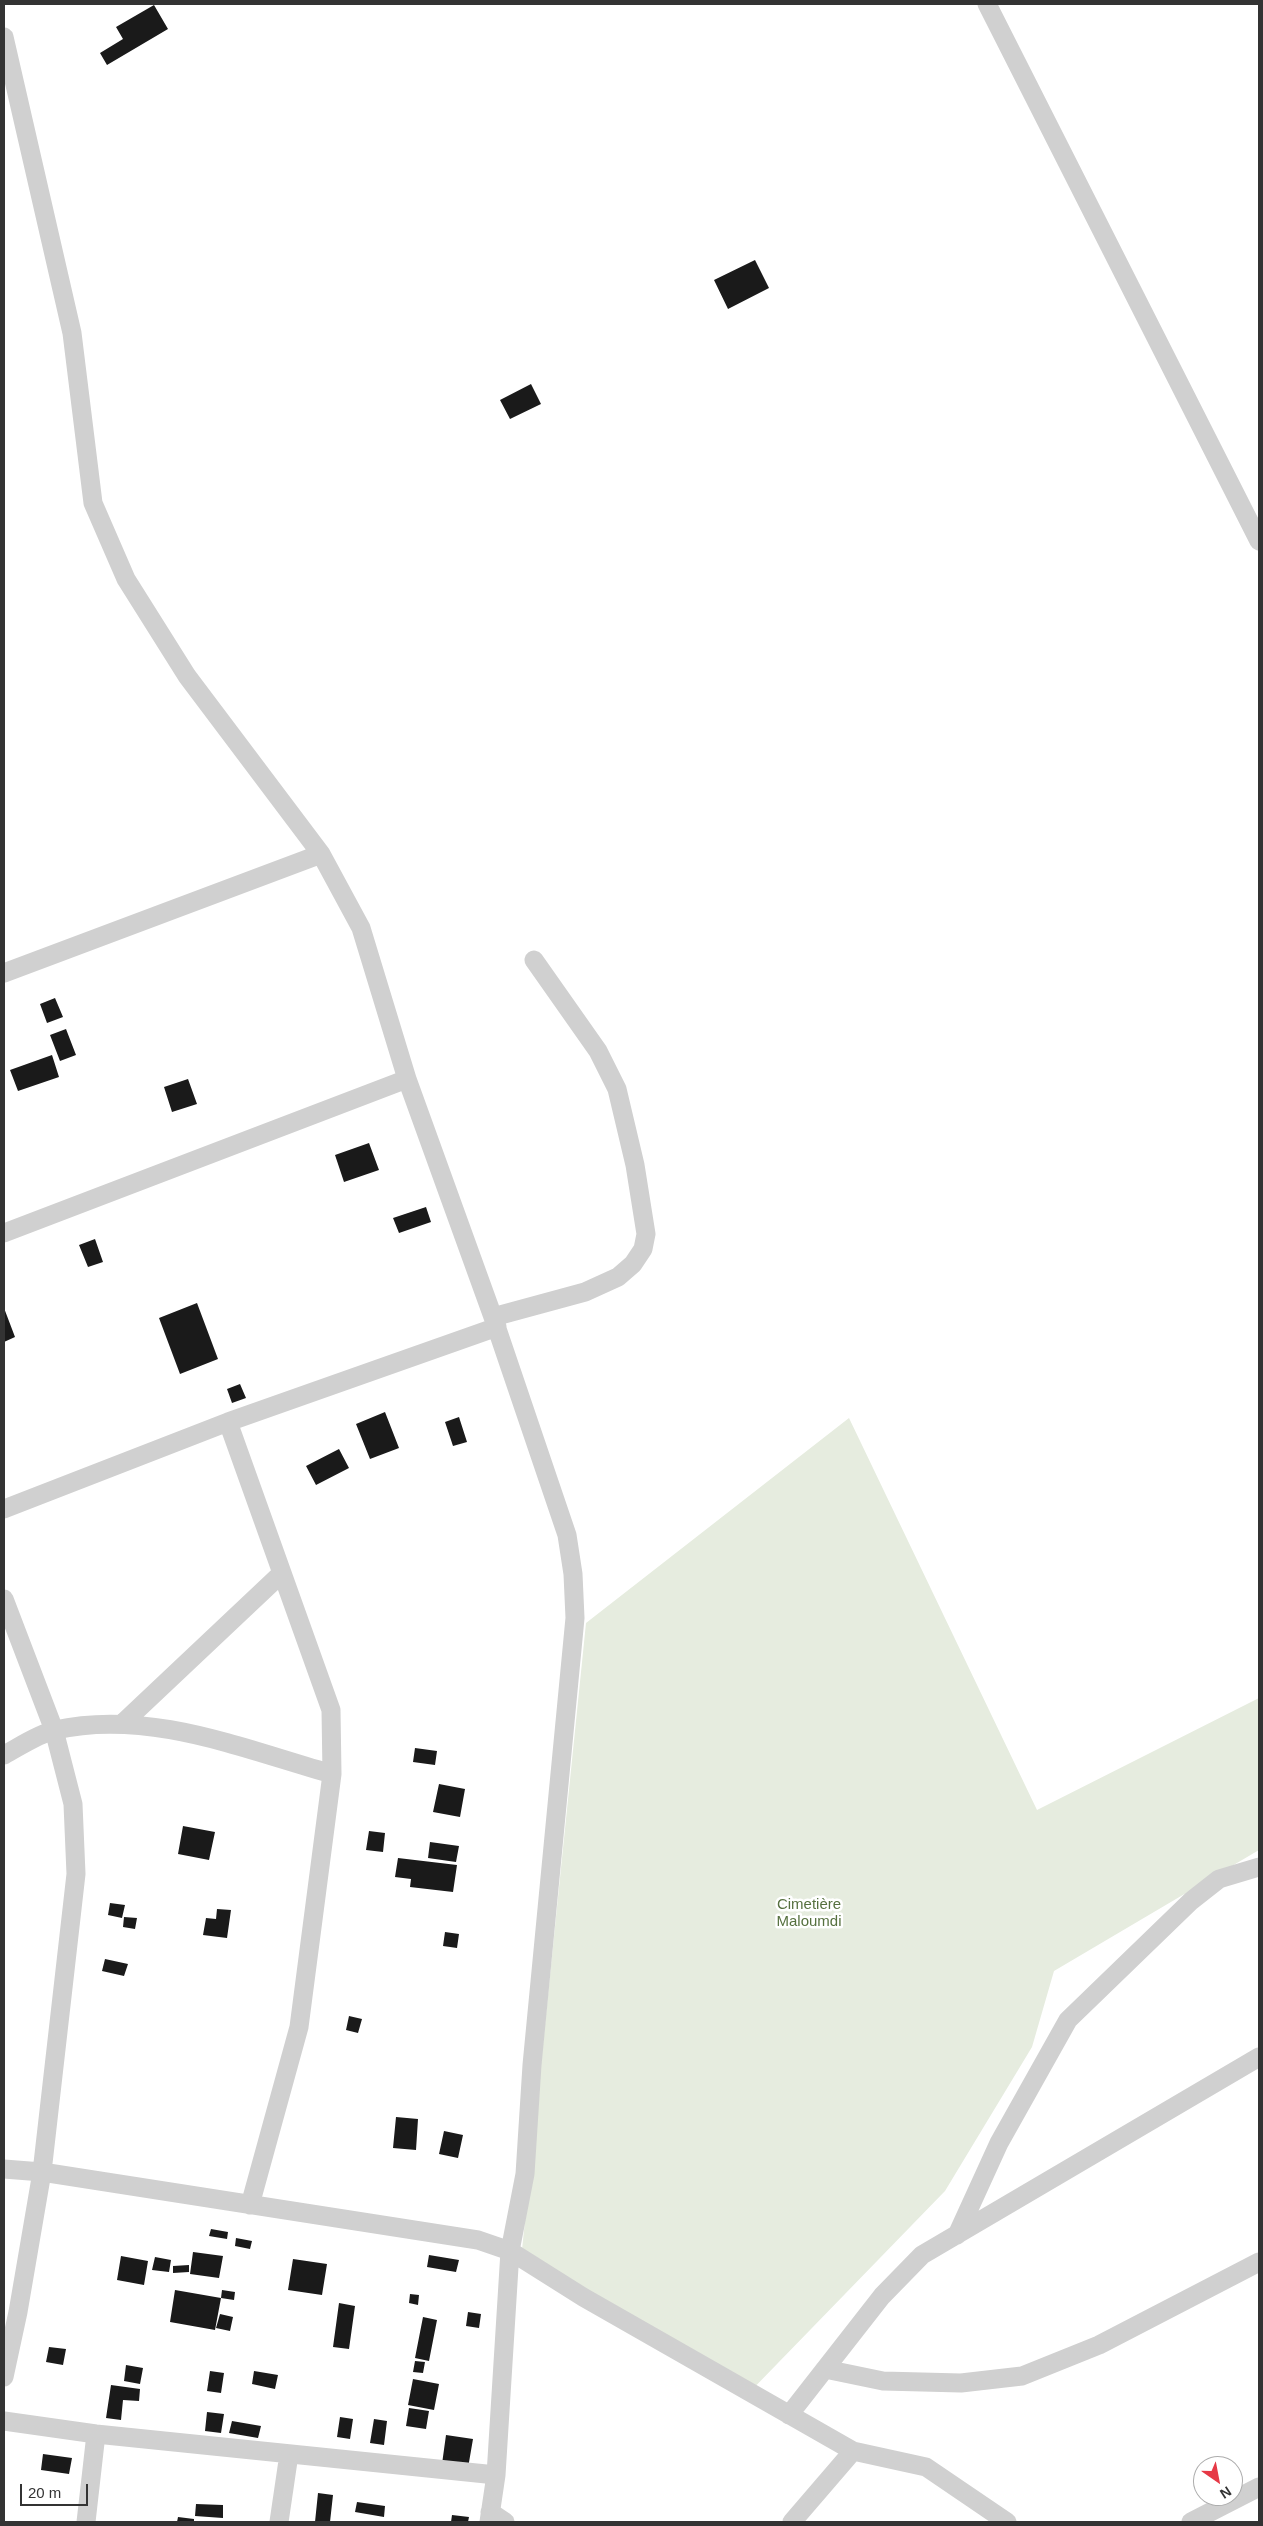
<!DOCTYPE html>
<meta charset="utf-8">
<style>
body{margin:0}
#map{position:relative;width:1263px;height:2526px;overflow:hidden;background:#fff;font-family:Arial,sans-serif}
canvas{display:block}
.frame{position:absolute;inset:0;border:5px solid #333;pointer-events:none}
.north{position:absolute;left:1193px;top:2456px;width:50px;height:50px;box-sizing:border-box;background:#fff;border:1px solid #adadad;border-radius:50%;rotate:147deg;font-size:14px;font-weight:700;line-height:20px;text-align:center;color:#333}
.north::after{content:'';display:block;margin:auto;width:18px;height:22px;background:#e63946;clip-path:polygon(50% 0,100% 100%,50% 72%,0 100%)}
.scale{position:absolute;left:20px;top:2484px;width:68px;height:22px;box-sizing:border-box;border:2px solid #333;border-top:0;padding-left:6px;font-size:15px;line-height:18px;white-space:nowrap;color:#333;-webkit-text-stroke:4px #fff;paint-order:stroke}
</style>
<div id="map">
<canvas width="1263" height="2526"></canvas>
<div class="frame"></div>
<div class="north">N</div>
<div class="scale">20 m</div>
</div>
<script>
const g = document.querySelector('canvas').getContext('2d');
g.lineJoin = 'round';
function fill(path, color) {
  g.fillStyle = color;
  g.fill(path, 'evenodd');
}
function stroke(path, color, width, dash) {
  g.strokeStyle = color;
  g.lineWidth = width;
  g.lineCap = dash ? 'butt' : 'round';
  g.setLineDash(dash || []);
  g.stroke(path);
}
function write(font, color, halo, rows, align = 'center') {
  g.font = font + ' Arial,sans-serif';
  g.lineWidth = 5;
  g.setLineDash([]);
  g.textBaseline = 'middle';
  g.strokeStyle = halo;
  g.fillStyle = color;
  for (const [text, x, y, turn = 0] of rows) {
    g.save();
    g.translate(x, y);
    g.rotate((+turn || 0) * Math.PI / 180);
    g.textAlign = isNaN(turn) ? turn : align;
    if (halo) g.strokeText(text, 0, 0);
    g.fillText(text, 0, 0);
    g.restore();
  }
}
fill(new Path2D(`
 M849,1418L1037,1810L1259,1698V1850L1054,1971L1032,2047L945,2191L744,2398L522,2250L586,1623Z`), '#e6ecdf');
fill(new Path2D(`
 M154,5L168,29L107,65L100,53L123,39L116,27Z
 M755,260L769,288L728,309L714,280Z
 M531,384L541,404L510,419L500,400Z
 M55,998L63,1017L47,1023L40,1004Z
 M66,1029L76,1055L60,1061L50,1035Z
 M52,1055L59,1077L18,1091L10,1070Z
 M188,1079L197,1104L172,1112L164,1087Z
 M369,1143L379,1170L344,1182L335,1155Z
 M426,1207L431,1222L399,1233L393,1218Z
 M95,1239L103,1262L88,1267L79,1245Z
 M197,1303L218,1359L180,1374L159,1318Z
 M4,1308L15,1337L4,1342Z
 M240,1384L246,1398L232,1403L227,1389Z
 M385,1412L399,1448L370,1459L356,1424Z
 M459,1417L467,1442L453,1446L445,1422Z
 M339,1449L349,1468L316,1485L306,1466Z
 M415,1748L437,1751L435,1765L413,1762Z
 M439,1784L465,1789L460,1817L433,1812Z
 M183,1826L215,1832L209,1860L178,1854Z
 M369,1831L385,1833L383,1852L366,1850Z
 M430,1842L459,1846L456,1862L428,1858Z
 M398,1858L457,1865L453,1892L410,1887L411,1879L395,1877Z
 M110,1903L125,1905L122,1918L108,1915Z
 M217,1909L231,1910L227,1938L203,1935L206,1918L216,1919Z
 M124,1917L137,1918L135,1929L123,1927Z
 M445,1932L459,1934L457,1948L443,1946Z
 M105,1959L128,1964L124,1976L102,1971Z
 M349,2016L362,2019L358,2033L346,2030Z
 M396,2117L418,2119L416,2150L393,2148Z
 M444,2131L463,2135L458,2158L439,2154Z
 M211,2229L228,2232L227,2239L209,2236Z
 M236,2238L252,2241L250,2249L235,2246Z
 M193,2252L223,2256L219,2278L190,2274Z
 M429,2255L459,2260L456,2272L427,2267Z
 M121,2256L148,2261L144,2285L117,2280Z
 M155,2257L171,2260L169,2272L152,2270Z
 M293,2259L327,2264L322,2295L288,2290Z
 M189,2265V2272L173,2273V2266Z
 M175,2290L221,2298L222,2290L235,2292L234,2300L221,2298L215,2330L170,2322Z
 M410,2294L419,2295L418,2305L409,2303Z
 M339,2303L355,2306L349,2349L333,2347Z
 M468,2312L481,2314L479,2328L466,2326Z
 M220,2314L233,2317L230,2331L216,2328Z
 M423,2317L437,2320L429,2361L415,2358Z
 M49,2347L66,2349L63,2365L46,2362Z
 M415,2361L425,2362L423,2373L413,2372Z
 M126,2365L143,2368L140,2384L124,2381Z
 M210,2371L224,2373L221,2393L207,2391Z
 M254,2371L278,2375L275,2389L252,2384Z
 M413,2379L439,2384L434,2410L408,2405Z
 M111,2385L140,2389L139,2401L123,2400L121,2420L106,2418Z
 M409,2408L429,2411L426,2429L406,2426Z
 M207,2412L224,2414L221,2433L205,2431Z
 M340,2417L353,2419L350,2439L337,2437Z
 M374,2419L387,2421L384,2445L370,2443Z
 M232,2421L261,2426L258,2438L229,2433Z
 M446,2435L473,2439L468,2468L442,2464Z
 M43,2454L72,2458L69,2474L41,2470Z
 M318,2493L333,2495L330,2522H315Z
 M357,2502L385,2506L384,2517L355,2512Z
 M196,2504L223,2505V2518L195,2516Z
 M452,2515L469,2517L468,2522H451Z
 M178,2517L194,2519V2522H177Z`), '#1a1a1a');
stroke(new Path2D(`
 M987,4L1259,541
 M4,37L72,333L93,503L126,579L187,676L321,854L361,928L407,1079L493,1317L567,1535L573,1574L575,1618L532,2065L525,2174L510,2251L496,2475L489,2522
 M4,973L321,854
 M4,1233L407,1079
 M493,1317L585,1292L618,1277L633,1264L643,1249L646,1234L635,1165L617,1089L598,1051L534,960
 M228,1422L331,1710L332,1774L299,2027L250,2205
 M4,1509L228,1422L497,1327
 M4,1599L54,1730L73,1804L76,1874L42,2172L18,2312L4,2377
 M123,1723L282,1573
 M4,1755C19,1747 38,1734 55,1730C149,1709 243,1749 332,1774
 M4,2169L42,2172L478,2240L510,2251L583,2297L853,2451L926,2467L1007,2522
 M957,2235L999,2143L1068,2020L1191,1901L1219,1879L1259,1867
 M825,2369L883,2381L961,2383L1022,2376L1099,2345L1259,2262
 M789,2415L882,2296L922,2255L1259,2057
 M4,2421L96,2434L496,2475
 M490,2512L505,2522
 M86,2522L96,2434
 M279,2522L289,2454
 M792,2522L853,2451
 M1191,2522L1259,2487`), '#d0d0d0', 19);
write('15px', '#56703f', '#fff', [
 ["Cimetière",809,1905],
 ["Maloumdi",809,1922]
]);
</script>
